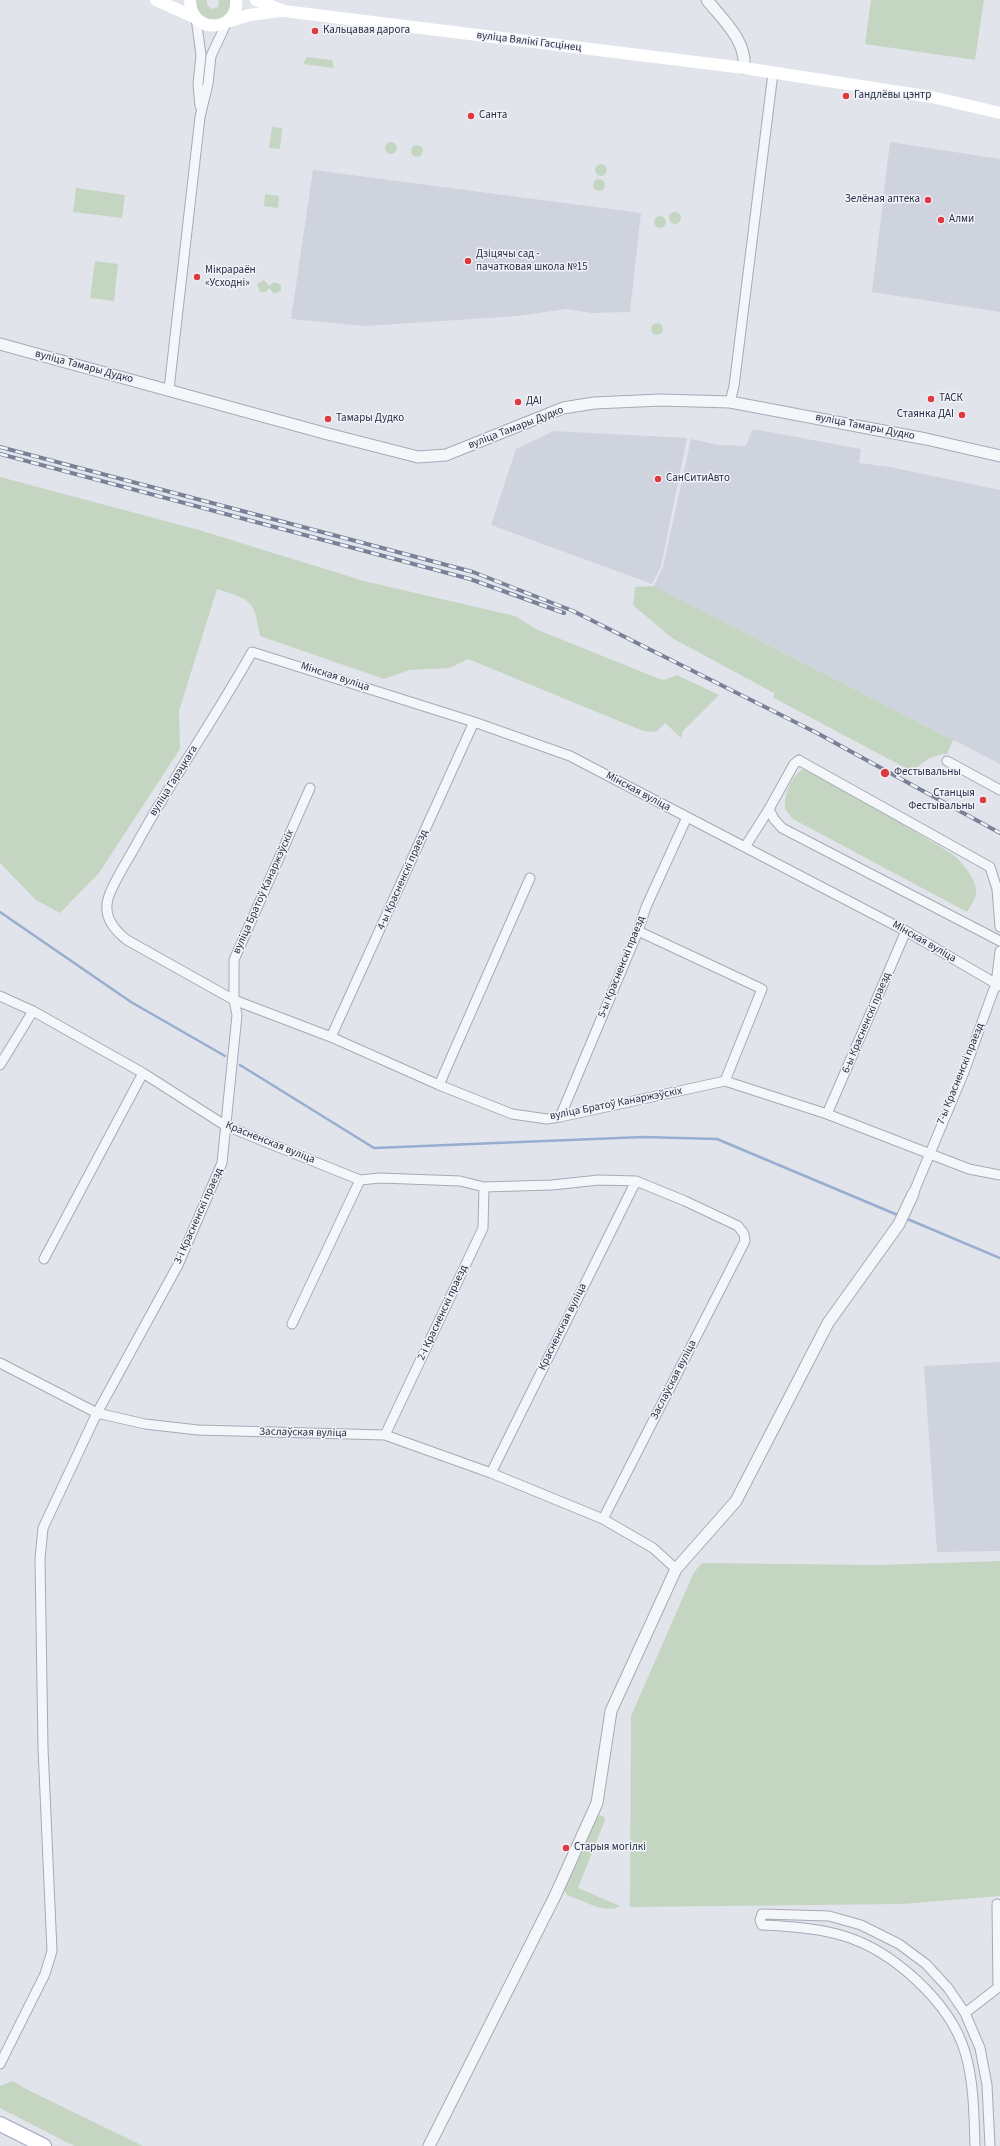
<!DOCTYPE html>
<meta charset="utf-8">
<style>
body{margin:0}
canvas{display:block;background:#e1e4eb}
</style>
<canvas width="1000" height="2146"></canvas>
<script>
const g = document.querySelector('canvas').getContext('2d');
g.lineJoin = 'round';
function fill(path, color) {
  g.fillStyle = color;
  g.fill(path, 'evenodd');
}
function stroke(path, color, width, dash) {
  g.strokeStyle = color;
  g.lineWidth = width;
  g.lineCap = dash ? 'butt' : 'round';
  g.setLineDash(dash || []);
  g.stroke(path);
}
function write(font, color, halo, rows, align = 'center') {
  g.font = font + ' "Source Sans 3",sans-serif';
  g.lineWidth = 3;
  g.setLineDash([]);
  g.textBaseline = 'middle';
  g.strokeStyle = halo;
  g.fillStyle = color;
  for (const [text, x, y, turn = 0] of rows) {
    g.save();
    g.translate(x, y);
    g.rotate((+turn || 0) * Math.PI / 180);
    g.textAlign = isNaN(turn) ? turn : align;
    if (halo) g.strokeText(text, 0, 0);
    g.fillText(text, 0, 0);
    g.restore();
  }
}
fill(new Path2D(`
 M890,142L1000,159V312L872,292Z
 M313,170L641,213L630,312L592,313L567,309L517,316L366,326L291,319Z
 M753,429L861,449L859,463L890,467L1000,490V764L654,586L663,567L691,439L718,445L746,446Z
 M554,431L687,438L661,566L652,584L491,525L516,449Z
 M1000,1362V1551L937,1552L924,1366Z`), '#cfd3de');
fill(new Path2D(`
 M196,0H207V5L212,9L218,7L219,0H230C232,25 195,27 196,0Z
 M871,0H984L975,60L865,44Z
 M307,57L332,60L334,68L303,64Z
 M272,127L282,128L280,149L269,148Z
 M385 148a6 6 0 1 1 12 0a6 6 0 1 1-12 0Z
 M411 151a6 6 0 1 1 12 0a6 6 0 1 1-12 0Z
 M595 170a6 6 0 1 1 12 0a6 6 0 1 1-12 0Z
 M593 185a6 6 0 1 1 12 0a6 6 0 1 1-12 0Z
 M76,188L125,195L122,218L73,212Z
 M265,194L279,196L278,208L264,206Z
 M669 218a6 6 0 1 1 12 0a6 6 0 1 1-12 0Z
 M654 222a6 6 0 1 1 12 0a6 6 0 1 1-12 0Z
 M95,261L118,264L114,301L90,298Z
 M264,280L269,286L274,282L281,285V291L274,294L269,288L266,292H260L257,284Z
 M651 329a6 6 0 1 1 12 0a6 6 0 1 1-12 0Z
 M0,477L199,530L364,581L515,616L538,630L657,678L664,680L677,675L719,695L683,731L681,738L665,723L656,732L643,731L468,659L450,668L409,670L384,679L260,636C254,600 252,600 217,589L179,711L180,749L99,873L60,913L36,900L0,863Z
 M654,586L953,740L947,754C933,754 922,762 913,772L774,698V693L672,638L633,605L635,587Z
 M808,767L952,854C962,862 981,883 975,898C973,902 970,907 967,912L793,819L785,809C784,795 792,771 808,767Z
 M1000,1561V1896L902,1904L630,1907L631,1716L694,1572L702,1563L879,1565Z
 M599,1815L604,1817L605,1820L578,1888L620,1906C606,1915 582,1900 567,1895L564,1890L595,1818Z
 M13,2081L26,2089L143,2146H74L0,2108V2086Z`), '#c4d6c1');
stroke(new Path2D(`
 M0,912L131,1002L225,1056
 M240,1065L374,1148L643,1137L717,1139L900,1216
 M905,1218L1000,1258`), '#98adcf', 2.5);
const minor = new Path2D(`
 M196,18L201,55L198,84L200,106
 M169,389L200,117L208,84L211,56L227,22
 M730,402L734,386L773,73
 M947,761L1000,790
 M745,847L769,809
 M1000,927L997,889L990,867L802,762L799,760L794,764L769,809L774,819L782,828L1000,941
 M638,931L762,989L725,1081
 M1000,986L906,931L570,756L474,722L252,652C216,717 172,779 136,845C128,860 112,884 108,899C103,917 114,930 127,940L234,1000L331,1037L439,1085L512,1114L547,1119L560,1117L725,1081L827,1114L969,1169L1000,1175
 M0,996L33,1011L143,1073L226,1126L360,1180L380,1178L460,1181L484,1187L552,1185L599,1180L636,1181L685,1201L738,1226L744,1234L745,1241L603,1519
 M331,1037L474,722
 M0,1065L33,1011
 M439,1085L530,878
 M827,1114L906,931
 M560,1117L638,931L646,907L687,817
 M913,1194L964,1072L991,997L996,984L1000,951
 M44,1259L143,1073
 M292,1324L360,1180
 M0,1363L97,1413L145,1424L198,1430L385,1435L491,1473L603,1519L653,1548L676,1569
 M385,1435L483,1228L484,1187
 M491,1473L636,1181
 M997,1904L998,1988
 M965,2013L1000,1986
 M0,2064L45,1974L52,1951L43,1748L40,1559L43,1528L97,1413L178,1265L222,1163L237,1015L234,1000V960L310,788
 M975,2146C974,2115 974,2082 965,2052C950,2002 893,1951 844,1936C818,1928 789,1926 762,1925L760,1920L762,1914L829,1916L861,1925L899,1944L926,1964L948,1988L965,2013L980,2048L987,2085L990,2146`);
const tertiary = new Path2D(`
 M707,0C723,20 747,41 744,68
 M0,344L324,433L418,457L446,455L563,408L594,403L661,400L730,402L926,439L1000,456
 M429,2146L555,1896L597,1803L611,1711L676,1569L736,1501L828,1323L899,1224L913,1194`);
const primary = new Path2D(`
 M0,2124L44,2146`);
stroke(minor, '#a5aab6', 11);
stroke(tertiary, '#a5aab6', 13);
stroke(primary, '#9fa6b9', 16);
stroke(minor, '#f4f6f9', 9);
stroke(tertiary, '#f4f6f9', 11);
stroke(new Path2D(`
 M156,0L196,18
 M190,0C190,36 240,32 236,0
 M256,0L284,11L744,68L932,97L1000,113
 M227,22L249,15L281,11`), '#fff', 12);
stroke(primary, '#fff', 14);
const rail = new Path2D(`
 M0,447L473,572L573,611L817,733L1000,833
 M0,454L470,579L564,613`);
stroke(rail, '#798197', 4);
stroke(rail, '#f1f3f8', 2.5, [8]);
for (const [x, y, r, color] of [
 [315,31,4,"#de393f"],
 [846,96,4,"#de393f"],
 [471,116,4,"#de393f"],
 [928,200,4,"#de393f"],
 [941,220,4,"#de393f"],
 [468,261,4,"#de393f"],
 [197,277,4,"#de393f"],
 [931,399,4,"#de393f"],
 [518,402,4,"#de393f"],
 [962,415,4,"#de393f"],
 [328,419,4,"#de393f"],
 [658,479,4,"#de393f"],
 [885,773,5,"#de393f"],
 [983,800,4,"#de393f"],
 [566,1848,4,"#de393f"]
]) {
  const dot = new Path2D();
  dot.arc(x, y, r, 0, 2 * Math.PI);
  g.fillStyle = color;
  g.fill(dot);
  stroke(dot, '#f1f3f8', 1.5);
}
write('11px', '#272f45', '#f1f3f8', [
 ["Кальцавая дарога",323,31],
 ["Гандлёвы цэнтр",854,96],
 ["Санта",479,116],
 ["Зелёная аптека",920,200,"right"],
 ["Алми",949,220],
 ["Дзіцячы сад -",476,255],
 ["пачатковая школа №15",476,268],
 ["Мікрараён",205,271],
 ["«Усходні»",205,284],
 ["ТАСК",939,399],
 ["ДАІ",526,402],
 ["Стаянка ДАІ",954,415,"right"],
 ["Тамары Дудко",336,419],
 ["СанСитиАвто",666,479],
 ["Фестывальны",894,773],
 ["Станцыя",975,794,"right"],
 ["Фестывальны",975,807,"right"],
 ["Старыя могілкі",574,1848]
], 'left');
write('11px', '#272f45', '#f1f3f8', [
 ["вуліца Вялікі Гасцінец",529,42,7],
 ["вуліца Тамары Дудко",84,367,15],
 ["вуліца Тамары Дудко",865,427,11],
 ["вуліца Тамары Дудко",516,428,-21],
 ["Мінская вуліца",335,677,18],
 ["вуліца Гарэцкага",174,781,-58],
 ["Мінская вуліца",638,792,28],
 ["4-ы Красненскі праезд",403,880,-66],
 ["вуліца Братоў Канаржэўскіх",264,892,-66],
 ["Мінская вуліца",924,942,30],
 ["5-ы Красненскі праезд",622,967,-68],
 ["6-ы Красненскі праезд",867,1023,-67],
 ["7-ы Красненскі праезд",961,1074,-68],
 ["вуліца Братоў Канаржэўскіх",616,1104,-11],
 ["Красненская вуліца",270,1143,22],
 ["3-і Красненскі праезд",199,1216,-66],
 ["2-і Красненскі праезд",443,1313,-65],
 ["Красненская вуліца",563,1327,-64],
 ["Заслаўская вуліца",674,1380,-63],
 ["Заслаўская вуліца",303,1433,1]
]);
</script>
